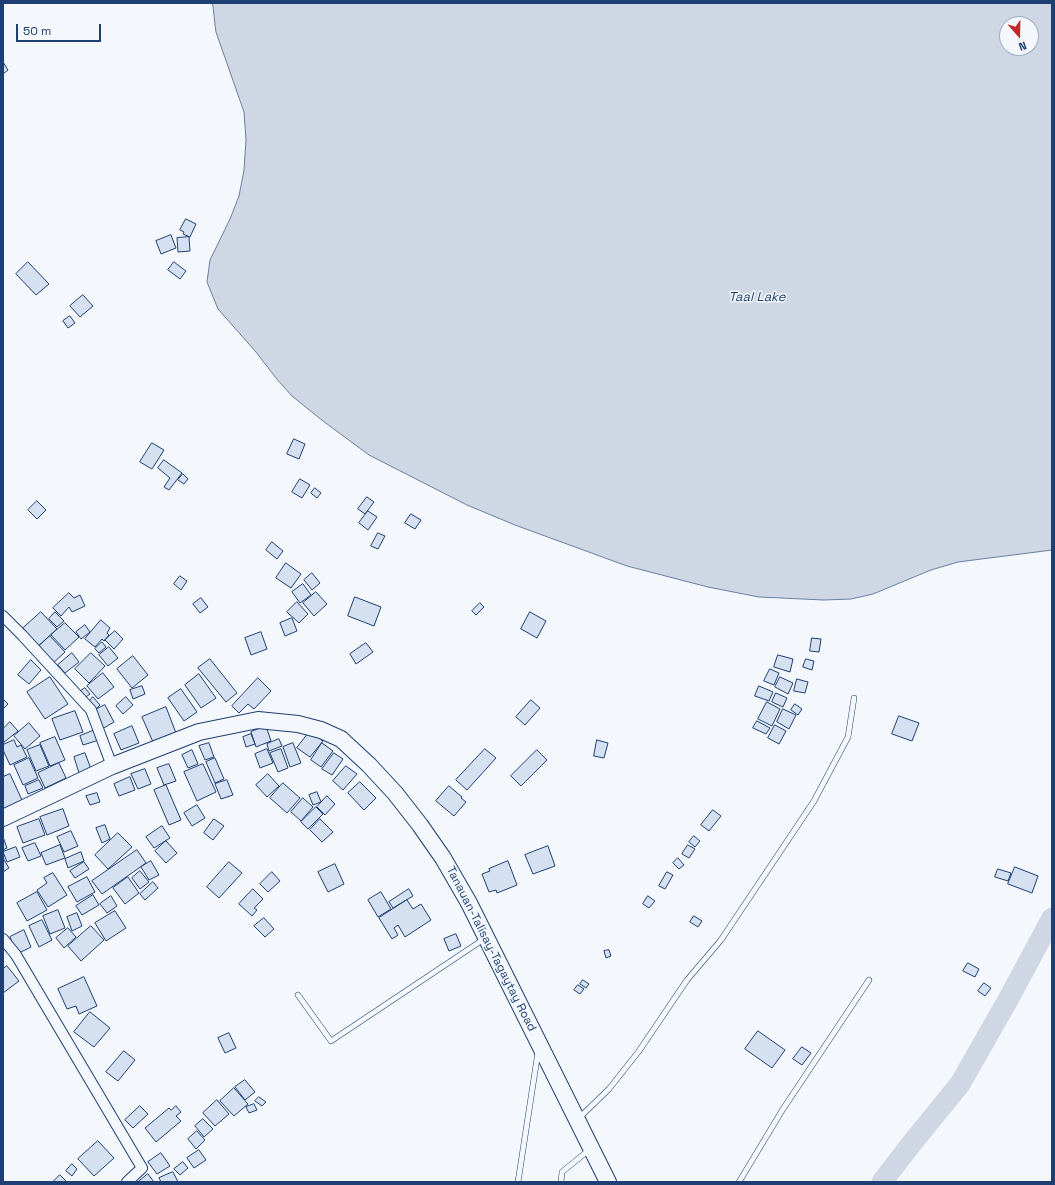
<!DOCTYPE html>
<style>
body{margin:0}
#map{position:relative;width:1055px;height:1185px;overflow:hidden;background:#f4f7fb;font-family:"Space Grotesk",sans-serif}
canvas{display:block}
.frame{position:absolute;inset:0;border:4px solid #1d3f73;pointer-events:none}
.north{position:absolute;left:999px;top:16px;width:40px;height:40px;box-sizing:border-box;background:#f4f7fb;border:1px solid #9eadc5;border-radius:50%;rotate:160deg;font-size:11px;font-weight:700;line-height:16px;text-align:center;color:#1d3f73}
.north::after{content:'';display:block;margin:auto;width:14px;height:18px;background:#c62828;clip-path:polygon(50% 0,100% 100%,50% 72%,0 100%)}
.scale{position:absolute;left:16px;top:24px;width:85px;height:18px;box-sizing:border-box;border:2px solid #1d3f73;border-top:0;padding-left:5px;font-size:12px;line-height:14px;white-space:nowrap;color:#1d3f73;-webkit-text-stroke:3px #f4f7fb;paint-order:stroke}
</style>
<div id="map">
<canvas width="1055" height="1185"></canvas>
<div class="frame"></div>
<div class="north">N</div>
<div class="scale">50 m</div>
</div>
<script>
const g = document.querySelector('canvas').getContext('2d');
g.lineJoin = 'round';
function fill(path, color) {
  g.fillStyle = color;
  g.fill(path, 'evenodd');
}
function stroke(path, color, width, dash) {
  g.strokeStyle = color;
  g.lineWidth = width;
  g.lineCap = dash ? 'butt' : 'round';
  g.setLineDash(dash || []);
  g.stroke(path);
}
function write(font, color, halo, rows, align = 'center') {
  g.font = font + ' "Space Grotesk",sans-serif';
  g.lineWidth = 3;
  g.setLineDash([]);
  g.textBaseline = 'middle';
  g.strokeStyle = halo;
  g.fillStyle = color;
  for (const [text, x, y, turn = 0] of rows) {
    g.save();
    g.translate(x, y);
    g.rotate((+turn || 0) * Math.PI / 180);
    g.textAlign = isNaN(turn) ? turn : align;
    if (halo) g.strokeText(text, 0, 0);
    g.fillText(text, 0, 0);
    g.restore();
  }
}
const water = new Path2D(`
 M213,3H1052V550L958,562L931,570L873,594L851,599L824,600L759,597L708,587L627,566L515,525L467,505L369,455L323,421L292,396L276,378L256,352L218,309L207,282L210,260L230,219L239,196L244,170L246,140L244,112L216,32ZM1007,24H1031V48H1007Z`);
fill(water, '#cfd7e4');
stroke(water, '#687fa3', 1);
stroke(new Path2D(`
 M882,1182L912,1143L960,1084L1009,998L1052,918`), '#cfd7e4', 21);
const building = new Path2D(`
 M3,62L8,70L3,74Z
 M186,219L196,224L190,237L183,234L184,232L180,230Z
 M171,235L176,248L161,254L156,241Z
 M189,237L190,251L178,252L177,238Z
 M28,262L49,284L36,295L16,274Z
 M174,262L186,271L180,279L168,270Z
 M83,295L93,306L80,317L70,306Z
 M70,316L75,323L68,328L63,321Z
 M294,439L305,444L299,459L287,454Z
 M152,443L164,450L152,469L140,462Z
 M164,460L182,473L169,490L164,487L170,478L158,468Z
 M183,474L188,479L184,484L178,480Z
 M300,479L310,485L302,498L292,492Z
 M315,488L321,493L317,498L311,493Z
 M367,497L374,502L365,514L358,509Z
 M37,501L46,510L37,519L28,510Z
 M368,511L377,517L368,530L359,523Z
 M411,514L421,520L415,529L405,523Z
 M378,533L385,536L378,549L371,546Z
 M272,542L283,551L277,559L266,550Z
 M286,563L301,574L291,588L276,578Z
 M312,573L320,583L312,590L304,580Z
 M180,576L187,581L181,590L174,584Z
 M303,584L311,595L300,603L292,592Z
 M316,592L327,604L314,616L303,603Z
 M69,593L74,598L80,595L85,606L72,612L69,607L61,616L53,608Z
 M355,597L381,607L374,626L348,616Z
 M201,598L208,607L200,613L193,604Z
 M297,602L308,614L299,623L287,612Z
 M480,603L484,607L476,615L472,611Z
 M41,612L57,629L36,648L20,631Z
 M55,612L64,621L57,627L49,619Z
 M530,612L546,621L537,638L521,629Z
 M292,618L297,631L285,636L280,623Z
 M101,620L110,628L107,633L109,635L104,641L102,639L95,647L85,639Z
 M65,623L79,637L65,650L51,635Z
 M85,625L90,632L81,639L76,632Z
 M115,631L123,639L114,649L105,640Z
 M261,632L267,649L251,655L245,638Z
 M50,636L65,652L51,665L36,649Z
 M812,638L821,639L819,652L810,651Z
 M102,642L106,647L99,653L95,649Z
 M366,643L373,652L356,664L350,654Z
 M109,647L118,658L108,666L99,655Z
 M72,653L79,662L65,673L58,665Z
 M91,653L105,666L89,683L75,669Z
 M778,655L793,659L790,672L774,667Z
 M133,656L148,675L132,688L117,669Z
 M210,659L237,693L226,702L198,668Z
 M806,659L814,661L812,670L803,667Z
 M31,660L41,670L29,684L18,675Z
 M770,669L779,673L774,685L764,681Z
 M103,673L114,687L98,699L87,686Z
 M199,674L216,698L201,708L185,685Z
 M50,677L68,704L45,719L27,692Z
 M780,677L793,683L788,694L775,687Z
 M258,678L271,691L254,709L248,704L239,713L232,706Z
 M797,679L808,682L805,693L794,691Z
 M142,686L145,694L133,699L130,690Z
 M759,686L773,692L769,701L755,696Z
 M85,688L90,694L83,699L78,693Z
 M181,689L197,712L184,721L168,698Z
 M776,693L787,698L783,707L772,702Z
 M93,697L100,705L94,711L87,704Z
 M126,697L133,705L123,714L116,706Z
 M3,699L8,704L3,709Z
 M531,700L540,708L525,725L516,717Z
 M767,702L780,709L772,726L758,719Z
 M795,704L802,709L798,715L791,710Z
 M105,705L114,722L102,729L93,711Z
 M166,707L176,733L153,742L142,717Z
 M783,709L796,715L789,729L777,722Z
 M75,711L83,732L60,740L52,719Z
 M899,716L919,723L912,741L892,734Z
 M757,721L770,728L766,734L753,728Z
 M10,722L18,731L3,743V729Z
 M29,723L40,736L25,749L14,736Z
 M775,725L786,731L779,744L768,738Z
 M132,726L139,743L121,750L114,734Z
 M266,726L271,741L256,747L251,732Z
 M95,730L99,740L83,745L80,736Z
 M310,731L323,741L310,757L297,748Z
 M251,734L255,744L246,747L243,737Z
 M55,737L65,760L50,766L40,743Z
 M279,739L282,746L269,751L267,744Z
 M14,740L17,747L21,745L27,757L10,765L3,750V745Z
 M597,740L608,743L604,758L594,756Z
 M209,743L214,757L205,760L199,746Z
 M293,743L301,763L290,767L283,747Z
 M322,743L333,751L321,767L311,760Z
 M40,745L49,766L36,771L27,750Z
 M267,749L273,763L260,768L255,754Z
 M281,749L288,768L278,772L270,753Z
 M485,749L496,758L467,790L456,780Z
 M192,750L198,764L188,768L182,755Z
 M537,750L547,760L521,786L511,776Z
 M85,753L91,769L79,773L74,757Z
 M334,753L343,759L332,775L322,769Z
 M29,758L38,778L23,785L14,765Z
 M215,758L224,779L215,783L206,762Z
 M59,763L66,778L45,788L38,773Z
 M169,764L176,781L164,785L157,768Z
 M203,764L216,792L197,801L184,772Z
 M346,766L357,774L343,790L333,781Z
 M145,769L151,784L138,789L131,774Z
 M10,774L22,800L3,809V777Z
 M268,774L279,786L267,797L256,785Z
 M130,777L135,790L119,796L114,784Z
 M39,780L43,788L28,794L25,786Z
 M227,780L233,795L221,799L215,784Z
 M360,782L376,798L364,810L348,793Z
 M283,783L300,798L287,813L270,798Z
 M166,785L181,820L169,825L154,790Z
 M449,786L462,797L461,798L466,802L454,816L436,801Z
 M317,792L321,802L313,805L309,795Z
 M97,793L100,802L90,805L86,796Z
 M327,796L335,804L325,815L317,807Z
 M303,798L313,807L301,821L291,812Z
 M197,805L205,818L192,826L184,813Z
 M316,807L323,814L308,829L301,822Z
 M63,809L69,826L47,835L40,817Z
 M713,810L721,816L709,831L701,825Z
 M39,819L45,835L23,843L17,827Z
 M214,819L224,826L213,840L204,833Z
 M320,819L333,832L322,842L310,830Z
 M105,825L110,839L102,843L96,828Z
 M162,826L170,838L154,848L146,837Z
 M71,831L78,846L64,852L57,837Z
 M118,833L132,847L108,869L95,855Z
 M694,836L700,841L695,847L689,842Z
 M3,837L7,848L3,850Z
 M166,841L177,853L166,863L155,851Z
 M35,843L41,856L28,861L22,848Z
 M60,845L65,858L46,865L41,853Z
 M688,845L695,849L689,858L682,854Z
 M548,846L555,866L533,874L525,855Z
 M16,847L20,857L7,862L3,852Z
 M137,850L146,863L102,894L92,881Z
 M81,852L84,861L68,868L65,859Z
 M3,858L9,868L3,872Z
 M678,858L684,865L679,869L673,863Z
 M151,861L159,875L149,880L141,867Z
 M508,861L517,885L497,893L496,890L489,892L482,874L490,871L489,869Z
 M84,862L89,869L75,878L70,871Z
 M229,862L242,873L219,898L207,887Z
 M335,864L344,884L328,892L318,872Z
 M1015,867L1038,876L1032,893L1008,884Z
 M998,869L1011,873L1008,881L995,877Z
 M140,871L149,882L140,889L132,878Z
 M272,872L280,881L268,892L260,884Z
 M667,872L673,875L665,889L659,886Z
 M53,873L67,895L48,907L37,890L47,883L44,878Z
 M87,877L95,892L77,902L68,887Z
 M128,877L139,893L125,904L113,888Z
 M153,882L158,888L145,900L140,894Z
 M253,889L263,899L254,908L257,910L252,916L239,904Z
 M409,889L413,896L393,908L389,902Z
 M37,892L47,910L27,921L17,903Z
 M381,892L391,909L378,917L368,900Z
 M93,895L99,905L82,915L76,906Z
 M111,896L117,906L107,913L100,904Z
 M648,896L655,901L649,908L643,904Z
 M407,900L413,909L421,904L431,920L405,937L398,925L394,928L398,935L392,939L379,918Z
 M58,910L65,928L50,934L43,916Z
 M115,911L126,928L106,941L95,923Z
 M77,913L82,926L72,931L67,917Z
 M694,916L702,921L698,927L690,922Z
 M264,918L274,929L265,937L254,926Z
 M42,920L52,940L39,947L29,926Z
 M91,926L104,940L81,961L68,946Z
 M68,928L76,937L64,948L56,938Z
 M24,930L31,947L17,954L10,937Z
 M456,934L461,946L449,951L444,939Z
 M609,950L611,956L606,958L604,951Z
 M968,963L979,969L975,977L963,971Z
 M7,966L19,981L3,993V969Z
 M84,977L97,1006L79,1014L76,1006L67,1009L58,989Z
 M583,980L589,984L586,988L580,984Z
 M984,983L991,988L985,996L978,991Z
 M578,985L584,989L580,994L574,990Z
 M90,1012L110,1028L94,1047L74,1032Z
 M758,1031L785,1050L772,1068L745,1049Z
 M229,1033L236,1048L225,1053L218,1038Z
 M802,1047L811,1053L802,1065L793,1059Z
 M124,1051L135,1060L118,1081L106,1072Z
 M245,1080L255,1092L245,1100L235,1087Z
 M234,1088L248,1104L234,1116L220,1101Z
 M259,1097L266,1102L262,1106L255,1101Z
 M217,1100L229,1114L215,1126L203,1113Z
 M254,1104L257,1110L249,1113L246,1107Z
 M140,1106L148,1114L133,1128L125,1120Z
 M176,1106L181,1112L176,1116L181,1121L156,1142L145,1128L169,1108L171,1110Z
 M203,1119L213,1129L204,1137L195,1126Z
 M197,1131L205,1140L196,1149L188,1139Z
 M98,1141L114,1158L94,1176L78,1159Z
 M199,1150L206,1160L194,1168L187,1158Z
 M161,1153L170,1166L157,1174L148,1162Z
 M183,1162L188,1168L180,1175L174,1169Z
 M72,1164L77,1169L72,1176L66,1171Z
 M173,1172L178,1182H161L159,1178Z
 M148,1174L154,1182H138Z
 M60,1175L67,1182H53Z`);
fill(building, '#d5e0f0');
stroke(building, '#1d3f73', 1);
const lane = new Path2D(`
 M298,995L331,1041L484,939
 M578,1119L609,1089L639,1051L687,980L721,940L814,801L848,737L854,698
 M518,1182L538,1052
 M561,1182L562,1172L589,1150
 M739,1182L783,1109L869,980`);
const street = new Path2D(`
 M3,616L22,635L91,710L112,766
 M3,939L16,955L142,1168L127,1182`);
const primary = new Path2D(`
 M3,818L112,766L199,732L258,720L298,724L321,730L341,739L369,765L395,793L420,825L443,858L469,903L608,1182`);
stroke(lane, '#1d3f73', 6);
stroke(street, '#1d3f73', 12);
stroke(primary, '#1d3f73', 18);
stroke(lane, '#f4f7fb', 5);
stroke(street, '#f4f7fb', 10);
stroke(primary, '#f4f7fb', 16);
write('12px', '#1d3f73', '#f4f7fb', [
 ["Tanauan-Talisay-Tagaytay Road",491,949,63]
]);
write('italic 13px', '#1d3f73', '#f4f7fb', [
 ["Taal Lake",757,297]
]);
</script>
